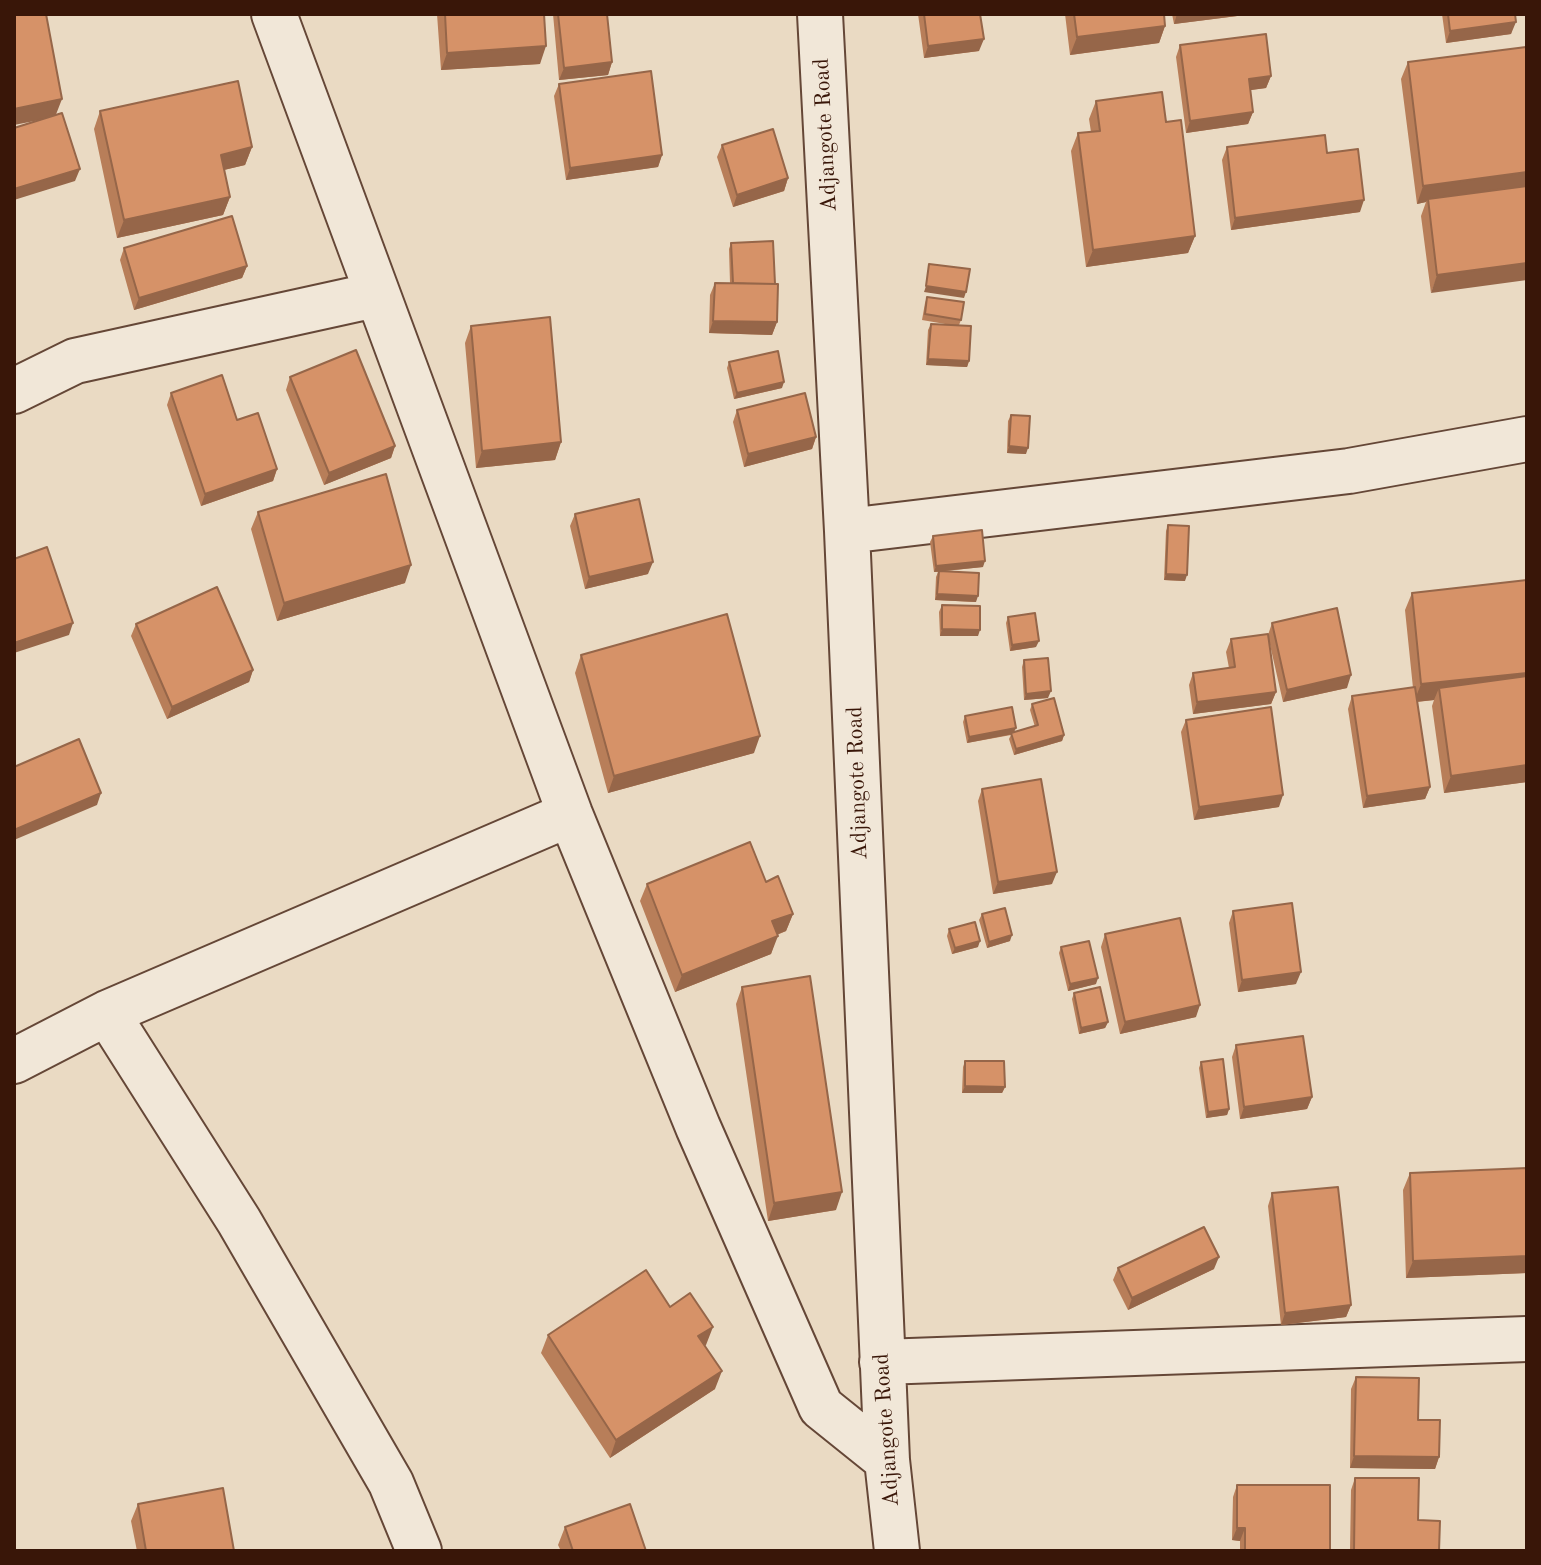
<!DOCTYPE html>
<style>
body{margin:0}
#map{position:relative;width:1541px;height:1565px;overflow:hidden;background:#eadac3;font-family:"Old Standard TT",serif}
canvas{display:block}
.frame{position:absolute;inset:0;border:16px solid #391608;pointer-events:none}
</style>
<div id="map">
<canvas width="1541" height="1565"></canvas>
<div class="frame"></div>
</div>
<script>
const g = document.querySelector('canvas').getContext('2d');
g.lineJoin = 'round';
function stroke(path, color, width, dash) {
  g.strokeStyle = color;
  g.lineWidth = width;
  g.lineCap = dash ? 'butt' : 'round';
  g.setLineDash(dash || []);
  g.stroke(path);
}
function fill(path, color) {
  g.fillStyle = color;
  g.fill(path, 'evenodd');
}
function write(font, color, halo, rows, align = 'center') {
  g.font = font + ' "Old Standard TT",serif';
  g.lineWidth = 6;
  g.setLineDash([]);
  g.textBaseline = 'middle';
  g.strokeStyle = halo;
  g.fillStyle = color;
  for (const [text, x, y, turn = 0] of rows) {
    g.save();
    g.translate(x, y);
    g.rotate((+turn || 0) * Math.PI / 180);
    g.textAlign = isNaN(turn) ? turn : align;
    if (halo) g.strokeText(text, 0, 0);
    g.fillText(text, 0, 0);
    g.restore();
  }
}
const minor = new Path2D(`
 M274,14L570,814L698,1127L821,1407L887,1460
 M820,14L847,531L887,1460L897,1551
 M14,391L75,361L375,295
 M847,531L1349,471L1527,439
 M107,1013L239,1221L391,1483L419,1551
 M14,1061L107,1013L570,814
 M882,1362L1527,1339`);
stroke(minor, '#654737', 48);
stroke(minor, '#f1e7d8', 44);
fill(new Path2D(`
 M437,14H544L540,64L441,70Z
 M553,14H607L612,62L608,75L559,80Z
 M918,14H980L979,51L924,58Z
 M1065,14H1164L1165,26L1159,43L1070,55Z
 M1172,14H1253L1174,24Z
 M1442,14H1515L1511,34L1446,43Z
 M1180,45L1271,76L1266,88L1250,90L1253,112L1248,124L1186,133L1176,57Z
 M1526,47L1431,293L1421,216L1426,202L1417,204L1401,79L1408,62Z
 M559,84L662,155L658,167L566,180L554,96Z
 M1096,101L1166,122L1195,236L1188,253L1086,267L1071,151L1078,133L1091,132L1089,119Z
 M100,111L252,147L245,165L224,170L230,197L223,215L117,238L94,129Z
 M722,145L788,178L784,191L733,207L717,157Z
 M1227,147L1327,153L1360,212L1231,230L1222,160Z
 M731,243L777,322L772,335L709,333L710,295L715,283H730L729,249Z
 M124,248L247,266L242,278L134,310L120,260Z
 M927,297L961,320L959,325L969,361L967,367L926,365L928,330L931,324L951,325L922,320L925,303Z
 M471,326L561,442L555,460L476,468L465,343Z
 M729,362L782,388L734,399L727,368Z
 M290,377L395,446L391,458L324,485L286,390Z
 M171,393L237,420L277,469L273,481L201,506L167,405Z
 M737,410L816,437L812,449L744,467L733,422Z
 M1011,415L1026,454L1007,453L1008,421Z
 M258,512L405,583L277,621L251,529Z
 M575,514L648,574L585,589L570,526Z
 M1168,525L1185,581L1164,580L1166,531Z
 M933,536L983,567L945,571L976,602L935,600L936,577L938,572H934L930,542Z
 M1527,580V782L1444,793L1432,706L1434,700L1417,702L1430,787L1425,799L1363,808L1348,709L1352,696L1413,688L1405,610L1412,593Z
 M942,605L978,636H940L939,612Z
 M1008,617L1036,647L1010,651L1006,623Z
 M1272,623L1347,688L1283,702L1268,636L1276,692L1271,704L1193,714L1189,685L1193,673L1229,668L1226,652L1231,639L1268,635Z
 M136,624L253,670L249,682L167,719L131,636Z
 M581,655L754,753L608,793L575,673Z
 M1024,660L1048,698L1024,700L1022,667Z
 M1032,704L1064,735L1062,741L1014,755L1009,739L1011,735L967,743L963,722L965,716L1014,732L1035,727L1030,710Z
 M1186,720L1279,807L1194,820L1181,732Z
 M982,789L1052,884L993,894L978,801Z
 M766,882L793,914L786,931L777,935L771,954L675,992L640,901L647,884Z
 M1233,911L1296,984L1238,992L1229,923Z
 M982,914L1010,941L987,948L979,920Z
 M949,929L978,947L952,954L947,936Z
 M1105,934L1196,1017L1120,1034L1101,947Z
 M1061,947L1096,984L1068,991L1059,953Z
 M742,987L836,1210L768,1221L736,1004Z
 M1074,993L1108,1022L1105,1028L1079,1034L1072,999Z
 M1236,1045L1312,1097L1307,1109L1240,1119L1232,1057Z
 M965,1061L1005,1087L1002,1093H962L963,1067Z
 M1201,1062L1229,1109L1227,1115L1206,1118L1199,1068Z
 M1527,1168V1273L1406,1278L1403,1190L1410,1173Z
 M1272,1193L1351,1305L1346,1317L1281,1325L1268,1206Z
 M1118,1268L1214,1269L1128,1310L1113,1280Z
 M670,1307L706,1345L705,1346L715,1389L610,1458L541,1353L548,1335Z
 M1356,1377L1439,1457L1435,1469L1350,1468L1351,1389Z
 M1355,1478L1418,1520L1439,1551H1350L1351,1490Z
 M1237,1485L1330,1551H1240V1541L1232,1540L1233,1497Z
 M138,1504L234,1551H137L131,1521Z
 M565,1527L646,1551H561L558,1545Z`), '#b87e59');
fill(new Path2D(`
 M1177,14H1253L1174,24Z
 M1516,22L1511,34L1446,43L1450,31Z
 M1165,26L1159,43L1070,55L1077,37Z
 M984,39L979,51L924,58L928,46Z
 M546,46L540,64L441,70L447,53Z
 M612,62L608,75L559,80L564,68Z
 M1271,76L1266,88L1244,91L1249,79Z
 M62,99L55,117L14,125V109Z
 M1253,112L1248,124L1186,133L1190,121Z
 M252,147L245,165L215,172L221,155Z
 M662,155L658,167L566,180L570,168Z
 M80,169L75,181L14,200V189Z
 M1527,172V189L1428,199L1426,202L1417,204L1423,186Z
 M788,178L784,191L733,207L737,195Z
 M230,197L223,215L117,238L124,220Z
 M1364,200L1360,212L1231,230L1235,218Z
 M1195,236L1188,253L1086,267L1093,250Z
 M1527,263V280L1431,293L1437,275Z
 M247,266L242,278L134,310L139,298Z
 M926,286L966,292L964,298L924,292Z
 M713,321L777,322L772,335L709,333Z
 M928,359L969,361L967,367L926,365Z
 M784,382L782,388L734,399L737,393Z
 M816,437L812,449L744,467L748,454Z
 M561,442L555,460L476,468L482,451Z
 M395,446L391,458L324,485L329,473Z
 M1009,446L1028,448L1026,454L1007,453Z
 M277,469L273,481L201,506L205,494Z
 M985,561L983,567L934,572L936,566Z
 M653,562L648,574L585,589L589,577Z
 M411,565L405,583L277,621L284,603Z
 M1166,574L1187,575L1185,581L1164,580Z
 M937,594L978,596L976,602L935,600Z
 M73,623L69,635L14,653V643Z
 M942,629L980,630L978,636H940Z
 M1039,641L1036,647L1010,651L1012,645Z
 M253,670L249,682L167,719L172,707Z
 M1527,673V690L1439,688L1434,700L1414,702L1421,684Z
 M1351,675L1347,688L1283,702L1287,690Z
 M1051,691L1048,698L1024,700L1026,694Z
 M1276,692L1271,704L1193,714L1197,702Z
 M1016,728L1013,734L967,743L969,737Z
 M1064,735L1062,741L1014,755L1016,749Z
 M760,736L754,753L608,793L614,776Z
 M1527,765V782L1444,793L1451,776Z
 M1430,787L1425,799L1363,808L1367,796Z
 M101,793L97,805L14,840V830Z
 M1283,795L1279,807L1194,820L1199,807Z
 M1057,872L1052,884L993,894L998,882Z
 M793,914L786,931L765,939L772,921Z
 M1012,935L1010,941L987,948L989,942Z
 M778,936L771,954L675,992L682,975Z
 M980,941L978,947L952,954L955,948Z
 M1301,972L1296,984L1238,992L1242,980Z
 M1098,978L1096,984L1068,991L1070,984Z
 M1200,1005L1196,1017L1120,1034L1125,1022Z
 M1108,1022L1105,1028L1079,1034L1081,1028Z
 M965,1086L1005,1087L1002,1093H962Z
 M1312,1097L1307,1109L1240,1119L1244,1107Z
 M1229,1109L1227,1115L1206,1118L1208,1112Z
 M842,1192L836,1210L768,1221L774,1203Z
 M1527,1256V1273L1406,1278L1413,1261Z
 M1219,1257L1214,1269L1128,1310L1132,1298Z
 M1351,1305L1346,1317L1281,1325L1285,1313Z
 M713,1327L706,1345L692,1354L698,1336Z
 M722,1371L715,1389L610,1458L616,1440Z
 M1354,1456L1439,1457L1435,1469L1350,1468Z
 M1237,1528H1245L1240,1541L1232,1540Z`), '#966649');
const building = new Path2D(`
 M14,14H46L62,99L14,109Z
 M445,14H544L546,46L447,53Z
 M558,14H607L612,62L564,68Z
 M924,14H980L984,39L928,46Z
 M1074,14H1164L1165,26L1077,37Z
 M1448,14H1515L1516,22L1450,31Z
 M1266,34L1271,76L1249,79L1253,112L1190,121L1180,45Z
 M1526,47L1527,172L1423,186L1408,62Z
 M651,71L662,155L570,168L559,84Z
 M238,81L252,147L221,155L230,197L124,220L100,111Z
 M1162,92L1166,122L1181,120L1195,236L1093,250L1078,133L1100,131L1096,101Z
 M62,113L80,169L14,189V128Z
 M773,129L788,178L737,195L722,145Z
 M1325,135L1327,153L1358,149L1364,200L1235,218L1227,147Z
 M1527,186V263L1437,275L1428,199Z
 M232,216L247,266L139,298L124,248Z
 M773,241L775,284L733,283L731,243Z
 M929,264L970,269L966,292L926,286Z
 M715,283L778,284L777,322L713,321Z
 M927,297L964,302L961,320L925,314Z
 M550,317L561,442L482,451L471,326Z
 M931,324L971,326L969,361L928,359Z
 M356,350L395,446L329,473L290,377Z
 M778,351L784,382L737,393L729,362Z
 M222,375L237,420L258,413L277,469L205,494L171,393Z
 M805,393L816,437L748,454L737,410Z
 M1011,415L1030,416L1028,448L1009,446Z
 M386,474L411,565L284,603L258,512Z
 M639,499L653,562L589,577L575,514Z
 M1168,525L1189,526L1187,575L1166,574Z
 M982,530L985,561L936,566L933,536Z
 M47,547L73,623L14,643V559Z
 M939,571L979,573L978,596L937,594Z
 M1527,580V673L1421,684L1412,593Z
 M217,587L253,670L172,707L136,624Z
 M942,605L980,606V630L942,629Z
 M1337,608L1351,675L1287,690L1272,623Z
 M1035,613L1039,641L1012,645L1008,617Z
 M727,614L760,736L614,776L581,655Z
 M1268,634L1276,692L1197,702L1193,673L1235,667L1231,639Z
 M1048,658L1051,691L1026,694L1024,660Z
 M1527,676V765L1451,776L1439,688Z
 M1415,687L1430,787L1367,796L1352,696Z
 M1054,698L1064,735L1016,749L1011,733L1038,725L1032,704Z
 M1012,707L1016,728L969,737L965,716Z
 M1271,707L1283,795L1199,807L1186,720Z
 M79,739L101,793L14,830V767Z
 M1041,779L1057,872L998,882L982,789Z
 M750,842L766,882L778,876L793,914L772,921L778,936L682,975L647,884Z
 M1292,903L1301,972L1242,980L1233,911Z
 M1005,908L1012,935L989,942L982,914Z
 M1180,918L1200,1005L1125,1022L1105,934Z
 M975,922L980,941L955,948L949,929Z
 M1089,941L1098,978L1070,984L1061,947Z
 M810,976L842,1192L774,1203L742,987Z
 M1100,987L1108,1022L1081,1028L1074,993Z
 M1303,1036L1312,1097L1244,1107L1236,1045Z
 M1223,1059L1229,1109L1208,1112L1201,1062Z
 M965,1061H1004L1005,1087L965,1086Z
 M1527,1168V1256L1413,1261L1410,1173Z
 M1338,1187L1351,1305L1285,1313L1272,1193Z
 M1204,1227L1219,1257L1132,1298L1118,1268Z
 M646,1270L670,1307L690,1293L713,1327L698,1336L722,1371L616,1440L548,1335Z
 M1356,1377L1419,1378L1418,1420H1440L1439,1457L1354,1456Z
 M1355,1478H1419L1418,1520L1440,1521L1439,1551H1354Z
 M1237,1485H1330V1551H1245V1528H1237Z
 M223,1488L234,1551H146L138,1504Z
 M630,1504L646,1551H573L565,1527Z`);
fill(building, '#d69268');
stroke(building, '#966649', 2);
write('22px', '#391608', '#f1e7d8', [
 ["Adjangote Road",826,135,-93],
 ["Adjangote Road",858,783,-92],
 ["Adjangote Road",887,1430,-94]
]);
</script>
